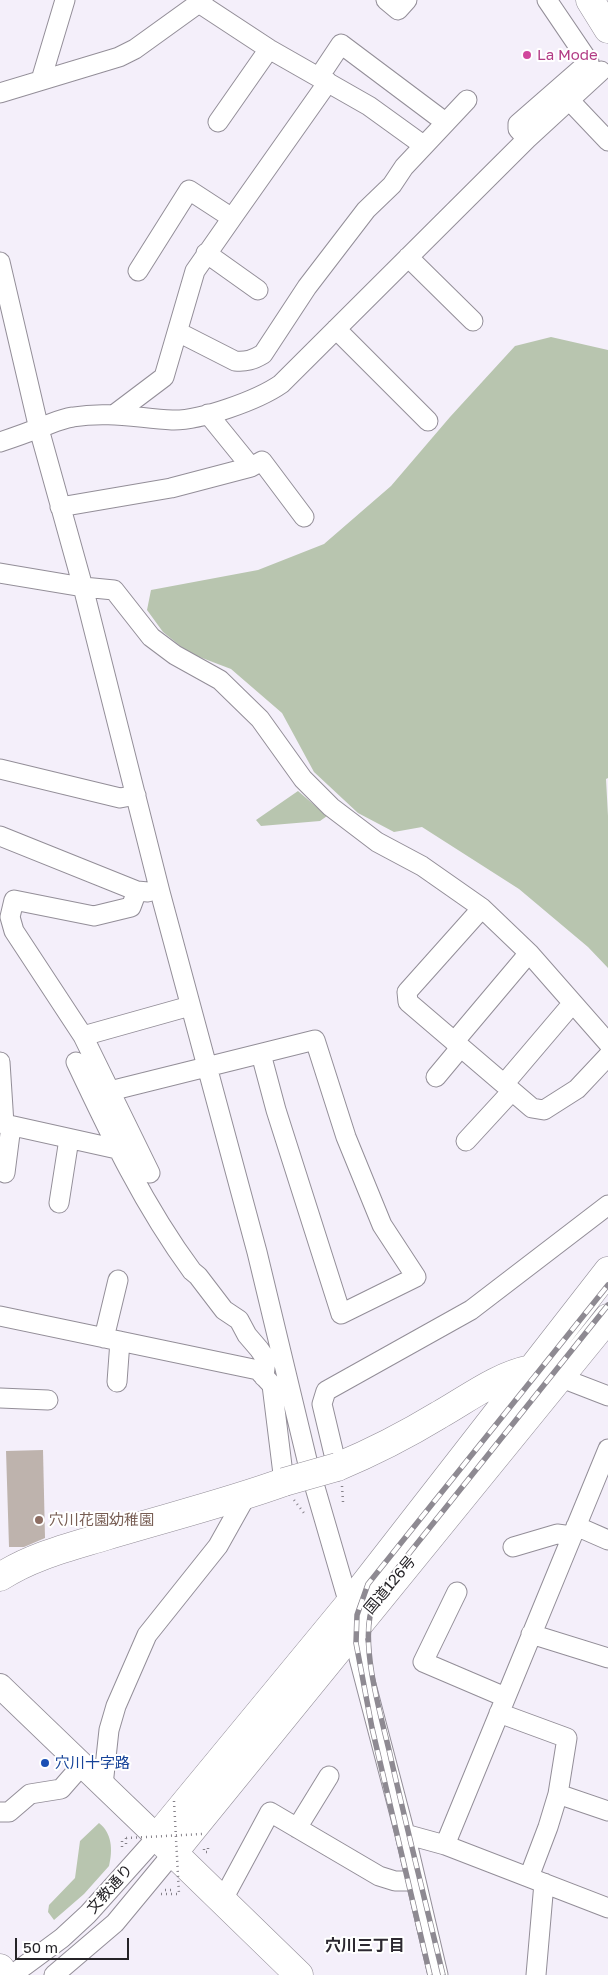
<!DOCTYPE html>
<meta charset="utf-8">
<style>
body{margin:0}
#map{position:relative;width:608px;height:1975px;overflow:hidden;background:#f4effa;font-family:"Golos Text",sans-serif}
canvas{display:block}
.scale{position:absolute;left:15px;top:1938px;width:114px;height:22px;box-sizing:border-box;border:2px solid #252327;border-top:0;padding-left:6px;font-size:15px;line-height:18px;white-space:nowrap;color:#252327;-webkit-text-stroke:4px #fff;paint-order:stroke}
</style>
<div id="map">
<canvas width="608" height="1975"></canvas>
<div class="scale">50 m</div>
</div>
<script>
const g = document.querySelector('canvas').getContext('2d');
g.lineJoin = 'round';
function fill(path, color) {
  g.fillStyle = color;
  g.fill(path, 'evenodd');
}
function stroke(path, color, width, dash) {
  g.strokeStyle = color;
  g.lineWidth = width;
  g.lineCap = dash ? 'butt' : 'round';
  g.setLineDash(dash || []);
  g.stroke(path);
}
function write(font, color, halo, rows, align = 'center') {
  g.font = font + ' "Golos Text","Noto Sans JP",sans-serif';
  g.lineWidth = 4;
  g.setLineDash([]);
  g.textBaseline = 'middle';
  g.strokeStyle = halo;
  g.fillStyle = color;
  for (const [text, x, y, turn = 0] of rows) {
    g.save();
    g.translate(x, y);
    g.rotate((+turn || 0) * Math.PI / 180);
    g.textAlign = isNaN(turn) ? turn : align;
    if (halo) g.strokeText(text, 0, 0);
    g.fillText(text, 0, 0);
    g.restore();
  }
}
fill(new Path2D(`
 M551,337L608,350V778L606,779L608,816V968L588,947L519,889L422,827L394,832L358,813L314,772L282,713L231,669L189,653L163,632L147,610L151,590L258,570L324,544L391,486L450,417L515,346Z
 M298,791L327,816L320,821L261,826L256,820Z
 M99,1823C112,1833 113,1850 109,1866L84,1894L54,1920L48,1912L49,1905L75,1878L80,1841Z`), '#b8c5af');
fill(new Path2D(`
 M43,1450L45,1538L24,1547H9L6,1451Z`), '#beb3ad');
const minor = new Path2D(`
 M386,0L398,10L407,0
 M199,3L269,49L369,106L423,145
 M319,77L341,44L445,122
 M41,80L65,0
 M0,93L119,57L135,49L203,0
 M570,101L608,141
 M218,122L269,49
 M527,139L518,129V124L589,62L547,0
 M232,218L328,82
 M206,253L258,290
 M408,257L473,321
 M0,262L39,429L83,587L160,892L257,1252L307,1460L349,1604L359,1658L405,1834L438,1975
 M336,329L428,421
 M178,332L235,361C246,362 253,360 263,354L307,287L366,210L392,185L404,167L467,100
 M115,414L164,377L195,271L232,218L189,190L138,271
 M208,414L251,467
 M0,442C12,438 24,434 36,429C49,425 59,419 73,417C108,411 137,418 172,420C200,421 258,400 281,384L527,139L601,71
 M60,507L171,488L251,467L262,461L304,517
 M0,573L83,587L114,590L151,637L175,655L220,680L260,719L303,779L331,807L377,842L422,866L482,908L529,953L608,1043
 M0,769L120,798L136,795
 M0,836L137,891L148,892
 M137,891L131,907L94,916L14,900L10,917L14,931L83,1036L150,1173
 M482,908L407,992L408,1002L532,1108L544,1110L577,1089L608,1056
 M83,1036L190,1006
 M454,1042L529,953
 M0,1062L4,1124
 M76,1062C110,1134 144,1206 192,1271L198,1276L224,1310L239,1320L247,1335L259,1349L266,1359L264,1377
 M436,1077L461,1047
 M504,1084L572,1004
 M110,1091L315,1040L346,1137L382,1225L416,1277L341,1314L276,1110L261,1054
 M0,1123L117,1149
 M466,1141L512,1091
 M5,1173L11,1126
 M59,1203L69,1139
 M0,1316L258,1370L272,1385L284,1482
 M104,1338L118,1280
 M559,1377L608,1396
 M117,1382L120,1341
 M0,1398L48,1400
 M337,1467L322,1404L326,1391L471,1310L608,1205
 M576,1526L608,1540
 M513,1547L557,1534L572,1536
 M457,1592L423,1662L505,1697
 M531,1634L608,1658
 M499,1713L567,1738L558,1794L548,1827L529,1877
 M103,1785L109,1730L116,1706L147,1635L218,1546L246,1496
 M558,1794L608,1811
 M0,1812H9L30,1794L61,1789L82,1765
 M297,1828L329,1776
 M405,1834L445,1845L608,1908
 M445,1845L608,1449
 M222,1901L270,1812L379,1876L395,1881H416
 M12,1975L62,1938L88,1914L157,1837
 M54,1975L115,1923L173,1853
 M536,1975L544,1883`);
const major = new Path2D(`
 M0,1686L157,1837`);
const highway = new Path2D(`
 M590,0L608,29
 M337,1467C373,1452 406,1435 439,1415C469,1398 497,1376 531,1369
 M0,1577C32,1556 70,1547 106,1536C165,1518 226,1503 284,1482
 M173,1853L608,1318
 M0,1968L5,1975
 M299,1975L157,1837L349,1604L608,1271`);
stroke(minor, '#938e98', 21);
stroke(major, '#938e98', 26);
stroke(highway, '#938e98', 29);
stroke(new Path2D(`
 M342,1486L343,1502
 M294,1500L304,1513
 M126,1838V1845
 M122,1841V1849
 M204,1849V1852H208V1844
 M165,1890H173
 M161,1894H179`), '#86828a', 2.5, [1, 4]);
stroke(minor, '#fff', 19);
stroke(major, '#fff', 24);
stroke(highway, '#fff', 28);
const rail = new Path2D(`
 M430,1975L372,1728L356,1643L357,1615L368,1584L608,1285
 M443,1975C425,1900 406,1825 389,1750C380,1712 363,1654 370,1616C375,1594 390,1579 403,1561L608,1305`);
stroke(rail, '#8e8a92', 5.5);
stroke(rail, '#fff', 4, [11]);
const highwayBridge = new Path2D(`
 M284,1482L337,1467`);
stroke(highwayBridge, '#938e98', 29, []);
stroke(new Path2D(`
 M174,1801L179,1894
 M126,1838L203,1834`), '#86828a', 2.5, [1, 4]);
stroke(highwayBridge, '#fff', 28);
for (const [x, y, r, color] of [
 [527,55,5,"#d1479c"],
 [39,1520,5,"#8d6e63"],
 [45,1763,5,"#1a4fb4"]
]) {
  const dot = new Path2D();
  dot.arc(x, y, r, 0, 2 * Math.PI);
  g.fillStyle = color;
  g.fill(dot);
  stroke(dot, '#fff', 2);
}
write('15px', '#b23c85', '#fff', [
 ["La Mode",537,55]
], 'left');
write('15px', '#785e54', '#fff', [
 ["穴川花園幼稚園",49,1520]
], 'left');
write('15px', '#252327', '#fff', [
 ["国道126号",390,1585,-50],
 ["文教通り",110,1889,-48]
]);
write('15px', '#164399', '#fff', [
 ["穴川十字路",55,1763]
], 'left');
write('bold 16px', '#2c2830', '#fff', [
 ["穴川三丁目",365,1946]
]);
</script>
